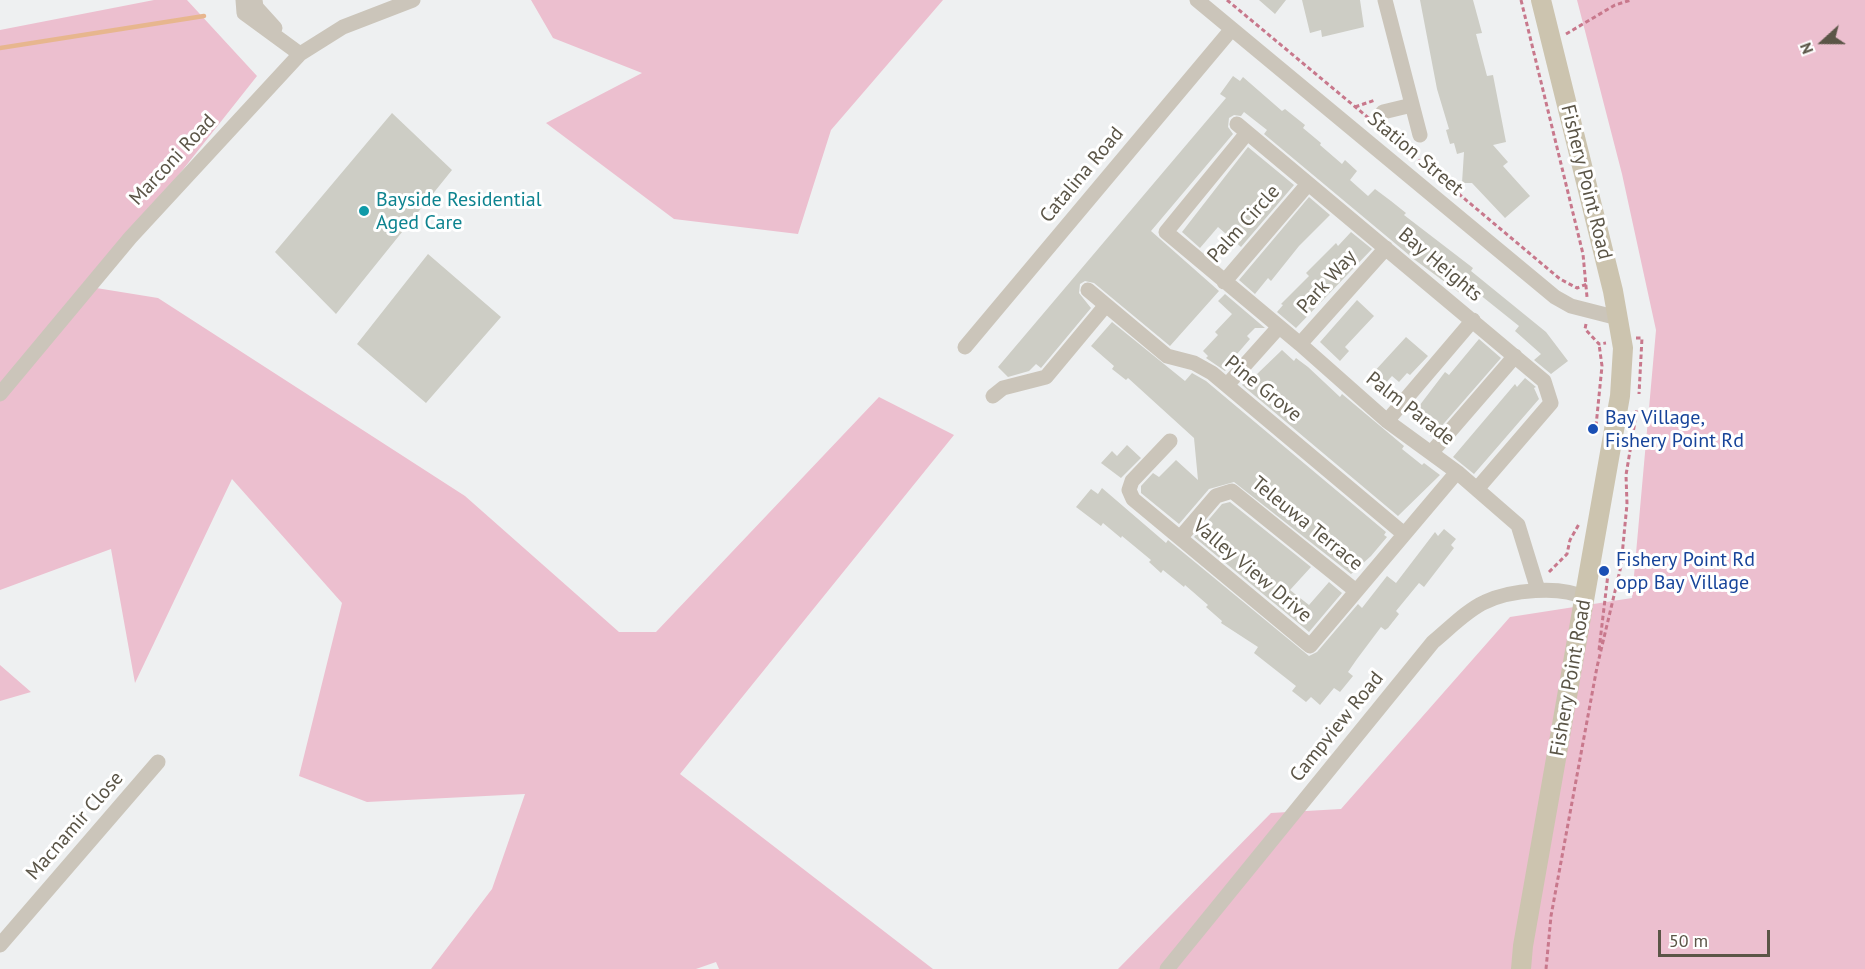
<!DOCTYPE html>
<style>
body{margin:0}
#map{position:relative;width:1865px;height:969px;overflow:hidden;background:#eef0f1;font-family:"PT Sans",sans-serif}
canvas{display:block}
.north{position:absolute;left:1793px;top:12px;width:60px;height:60px;-webkit-text-stroke:4px #fff;paint-order:stroke;rotate:249deg;font-size:16px;font-weight:700;line-height:24px;text-align:center;color:#5b5547}
.north::after{content:'';display:block;margin:auto;width:21px;height:27px;background:#5b5547;clip-path:polygon(50% 0,100% 100%,50% 72%,0 100%)}
.scale{position:absolute;left:1658px;top:930px;width:112px;height:27px;box-sizing:border-box;border:3px solid #5b5547;border-top:0;padding-left:8px;font-size:18px;line-height:21px;white-space:nowrap;color:#5b5547;-webkit-text-stroke:4px #fff;paint-order:stroke}
</style>
<div id="map">
<canvas width="1865" height="969"></canvas>
<div class="north">N</div>
<div class="scale">50 m</div>
</div>
<script>
const g = document.querySelector('canvas').getContext('2d');
g.lineJoin = 'round';
function fill(path, color) {
  g.fillStyle = color;
  g.fill(path, 'evenodd');
}
function stroke(path, color, width, dash) {
  g.strokeStyle = color;
  g.lineWidth = width;
  g.lineCap = dash ? 'butt' : 'round';
  g.setLineDash(dash || []);
  g.stroke(path);
}
function write(font, color, halo, rows, align = 'center') {
  g.font = font + ' "PT Sans",sans-serif';
  g.lineWidth = 6;
  g.setLineDash([]);
  g.textBaseline = 'middle';
  g.strokeStyle = halo;
  g.fillStyle = color;
  for (const [text, x, y, turn = 0] of rows) {
    g.save();
    g.translate(x, y);
    g.rotate((+turn || 0) * Math.PI / 180);
    g.textAlign = isNaN(turn) ? turn : align;
    if (halo) g.strokeText(text, 0, 0);
    g.fillText(text, 0, 0);
    g.restore();
  }
}
fill(new Path2D(`
 M154,0H187L257,76L90,287L158,298L465,496L619,632H656L879,397L954,435L680,774L933,969H719L716,962L696,969H431L492,889L525,794L367,802L299,776L342,603L232,479L135,683L111,549L0,590V30Z
 M531,0H943L831,130L798,234L674,219L546,123L642,73L553,38Z
 M1577,0H1865V969H1118L1271,813L1341,809L1510,617L1632,598L1656,330L1622,174Z
 M0,665L31,692L0,701Z`), '#ecbfcf');
stroke(new Path2D(`
 M0,48L204,16`), '#e7b68e', 4.5);
fill(new Path2D(`
 M1259,0H1286L1275,14Z
 M1302,0H1360L1364,27L1322,37L1321,30L1310,33Z
 M1420,0H1473L1482,33L1476,34L1487,76L1493,75L1506,142L1493,145L1508,162L1503,166L1530,196L1505,218L1472,183H1462L1464,152L1457,154L1454,143L1450,144L1446,130L1449,129L1437,89Z
 M1233,76L1240,81L1243,77L1282,111L1285,109L1305,125L1303,128L1321,143L1320,145L1342,164L1345,160L1357,171L1350,180L1368,196L1375,189L1391,201L1406,213L1404,215L1473,268L1471,271L1546,332L1568,361L1551,374L1534,360L1541,354L1515,331L1519,326L1479,294L1472,302L1415,260L1264,134L1267,130L1244,112L1241,116L1234,115L1229,118L1228,127L1233,134L1151,231L1219,291L1170,346L1094,283L1085,281L1080,284L1079,293L1091,308L1041,368L1036,364L1029,371L1008,377L998,367L1226,98L1220,94Z
 M392,113L452,170L336,314L275,252Z
 M1248,147L1294,185L1241,247L1218,227L1200,248L1182,232Z
 M1309,197L1330,215L1299,246L1271,281L1268,278L1255,294L1239,280Z
 M1351,232L1372,249L1296,328L1277,312L1283,305L1281,304L1309,276L1306,273L1336,243L1338,246Z
 M428,254L501,317L426,403L357,344Z
 M1225,294L1265,328H1255L1247,336L1250,339L1237,354L1239,356L1225,371L1206,358L1208,356L1203,351L1218,335L1215,332L1232,314L1218,301Z
 M1357,300L1374,316L1345,347L1349,351L1340,361L1320,342Z
 M1112,322L1185,381L1192,373L1206,381L1386,532L1384,535L1387,537L1371,556L1351,574L1234,482L1209,489L1179,524L1141,493V486L1153,473L1159,477L1176,460L1198,480L1194,438L1128,378L1126,380L1112,369L1114,366L1091,346Z
 M1406,337L1428,356L1410,375L1407,373L1399,382L1392,376L1383,386L1372,374Z
 M1479,339L1501,358L1432,437L1410,418L1445,372L1449,375Z
 M1282,350L1294,361L1296,358L1308,367L1340,397L1342,394L1404,446L1402,449L1422,465L1424,463L1440,475L1398,516L1242,385L1253,373L1256,375Z
 M1525,378L1536,387L1534,388L1539,399L1474,474L1453,457L1515,384L1517,387Z
 M1127,445L1141,458L1121,478L1101,463L1112,451L1117,456Z
 M1102,488L1166,543L1168,540L1309,656L1317,652L1358,604L1362,608L1387,576L1396,583L1435,532L1438,536L1444,529L1456,539L1451,545L1454,548L1424,587L1419,583L1396,611L1399,614L1388,628L1385,630L1381,627L1357,659L1348,672L1353,676L1340,692L1334,688L1320,705L1311,697L1306,702L1292,691L1296,686L1254,653L1258,647L1221,623L1222,621L1206,607L1208,605L1185,585L1184,587L1163,570L1161,573L1149,562L1151,560L1122,536L1121,538L1103,523L1101,526L1076,507L1091,489L1098,494Z
 M1230,502L1311,567L1290,590L1309,605L1329,582L1342,593L1309,632L1194,537L1222,504Z`), '#cdcdc5');
stroke(new Path2D(`
 M1227,0L1371,120
 M1521,0L1583,254L1587,297
 M1566,34L1615,5L1631,0
 M1355,107L1375,100
 M1378,126L1560,279L1577,288L1587,284
 M1586,324L1585,329L1599,344L1606,343
 M1636,338H1642L1639,394
 M1596,426L1602,366L1599,344
 M1549,572L1567,554L1570,540L1579,524
 M1599,650L1608,574
 M1546,969L1551,916L1597,667L1621,566L1627,504L1626,475L1637,409`), '#c8788c', 3, [4.5, 3]);
stroke(new Path2D(`
 M243,0L244,13L300,54
 M255,0L256,7L275,28
 M1197,0L1555,297L1571,306L1618,318
 M1385,0L1420,135
 M1383,112L1412,105
 M1237,124L1544,381L1551,403L1477,489
 M1247,133L1166,232L1300,344L1387,421L1457,472L1518,525L1538,590
 M1224,282L1308,184
 M1088,290L1167,356L1194,363L1212,373L1404,534
 M1300,344L1386,248
 M965,347L1231,30
 M1227,385L1278,328
 M0,394L130,238L300,54L343,27L413,0
 M993,396L1003,388L1046,377L1106,305
 M1387,421L1473,320
 M1170,441L1132,481L1129,490L1133,499L1310,646L1457,472
 M1431,453L1515,356
 M1180,538L1216,496L1232,491L1356,591
 M0,945L158,762
 M1167,969L1433,642C1449,629 1467,610 1485,602C1510,590 1561,585 1585,598`), '#cbc5ba', 15);
stroke(new Path2D(`
 M1521,969L1523,946L1620,396L1623,348L1613,291L1541,0`), '#ccc4af', 20);
for (const [x, y, r, color] of [
 [364,211,6,"#0f9aa8"],
 [1593,429,6,"#1a4fb4"],
 [1604,571,6,"#1a4fb4"]
]) {
  const dot = new Path2D();
  dot.arc(x, y, r, 0, 2 * Math.PI);
  g.fillStyle = color;
  g.fill(dot);
  stroke(dot, '#fff', 2);
}
write('20px', '#5b5547', '#fff', [
 ["Station Street",1415,154,40],
 ["Marconi Road",173,160,-47],
 ["Catalina Road",1082,175,-50],
 ["Fishery Point Road",1586,182,76],
 ["Palm Circle",1244,224,-48],
 ["Bay Heights",1440,265,40],
 ["Park Way",1327,282,-48],
 ["Pine Grove",1263,389,39],
 ["Palm Parade",1410,409,38],
 ["Teleuwa Terrace",1307,524,39],
 ["Valley View Drive",1252,571,40],
 ["Fishery Point Road",1571,678,-80],
 ["Campview Road",1337,727,-51],
 ["Macnamir Close",75,826,-49]
]);
write('20px', '#0d838f', '#fff', [
 ["Bayside Residential",376,200],
 ["Aged Care",376,223]
], 'left');
write('20px', '#164399', '#fff', [
 ["Bay Village,",1605,418],
 ["Fishery Point Rd",1605,441],
 ["Fishery Point Rd",1616,560],
 ["opp Bay Village",1616,583]
], 'left');
</script>
